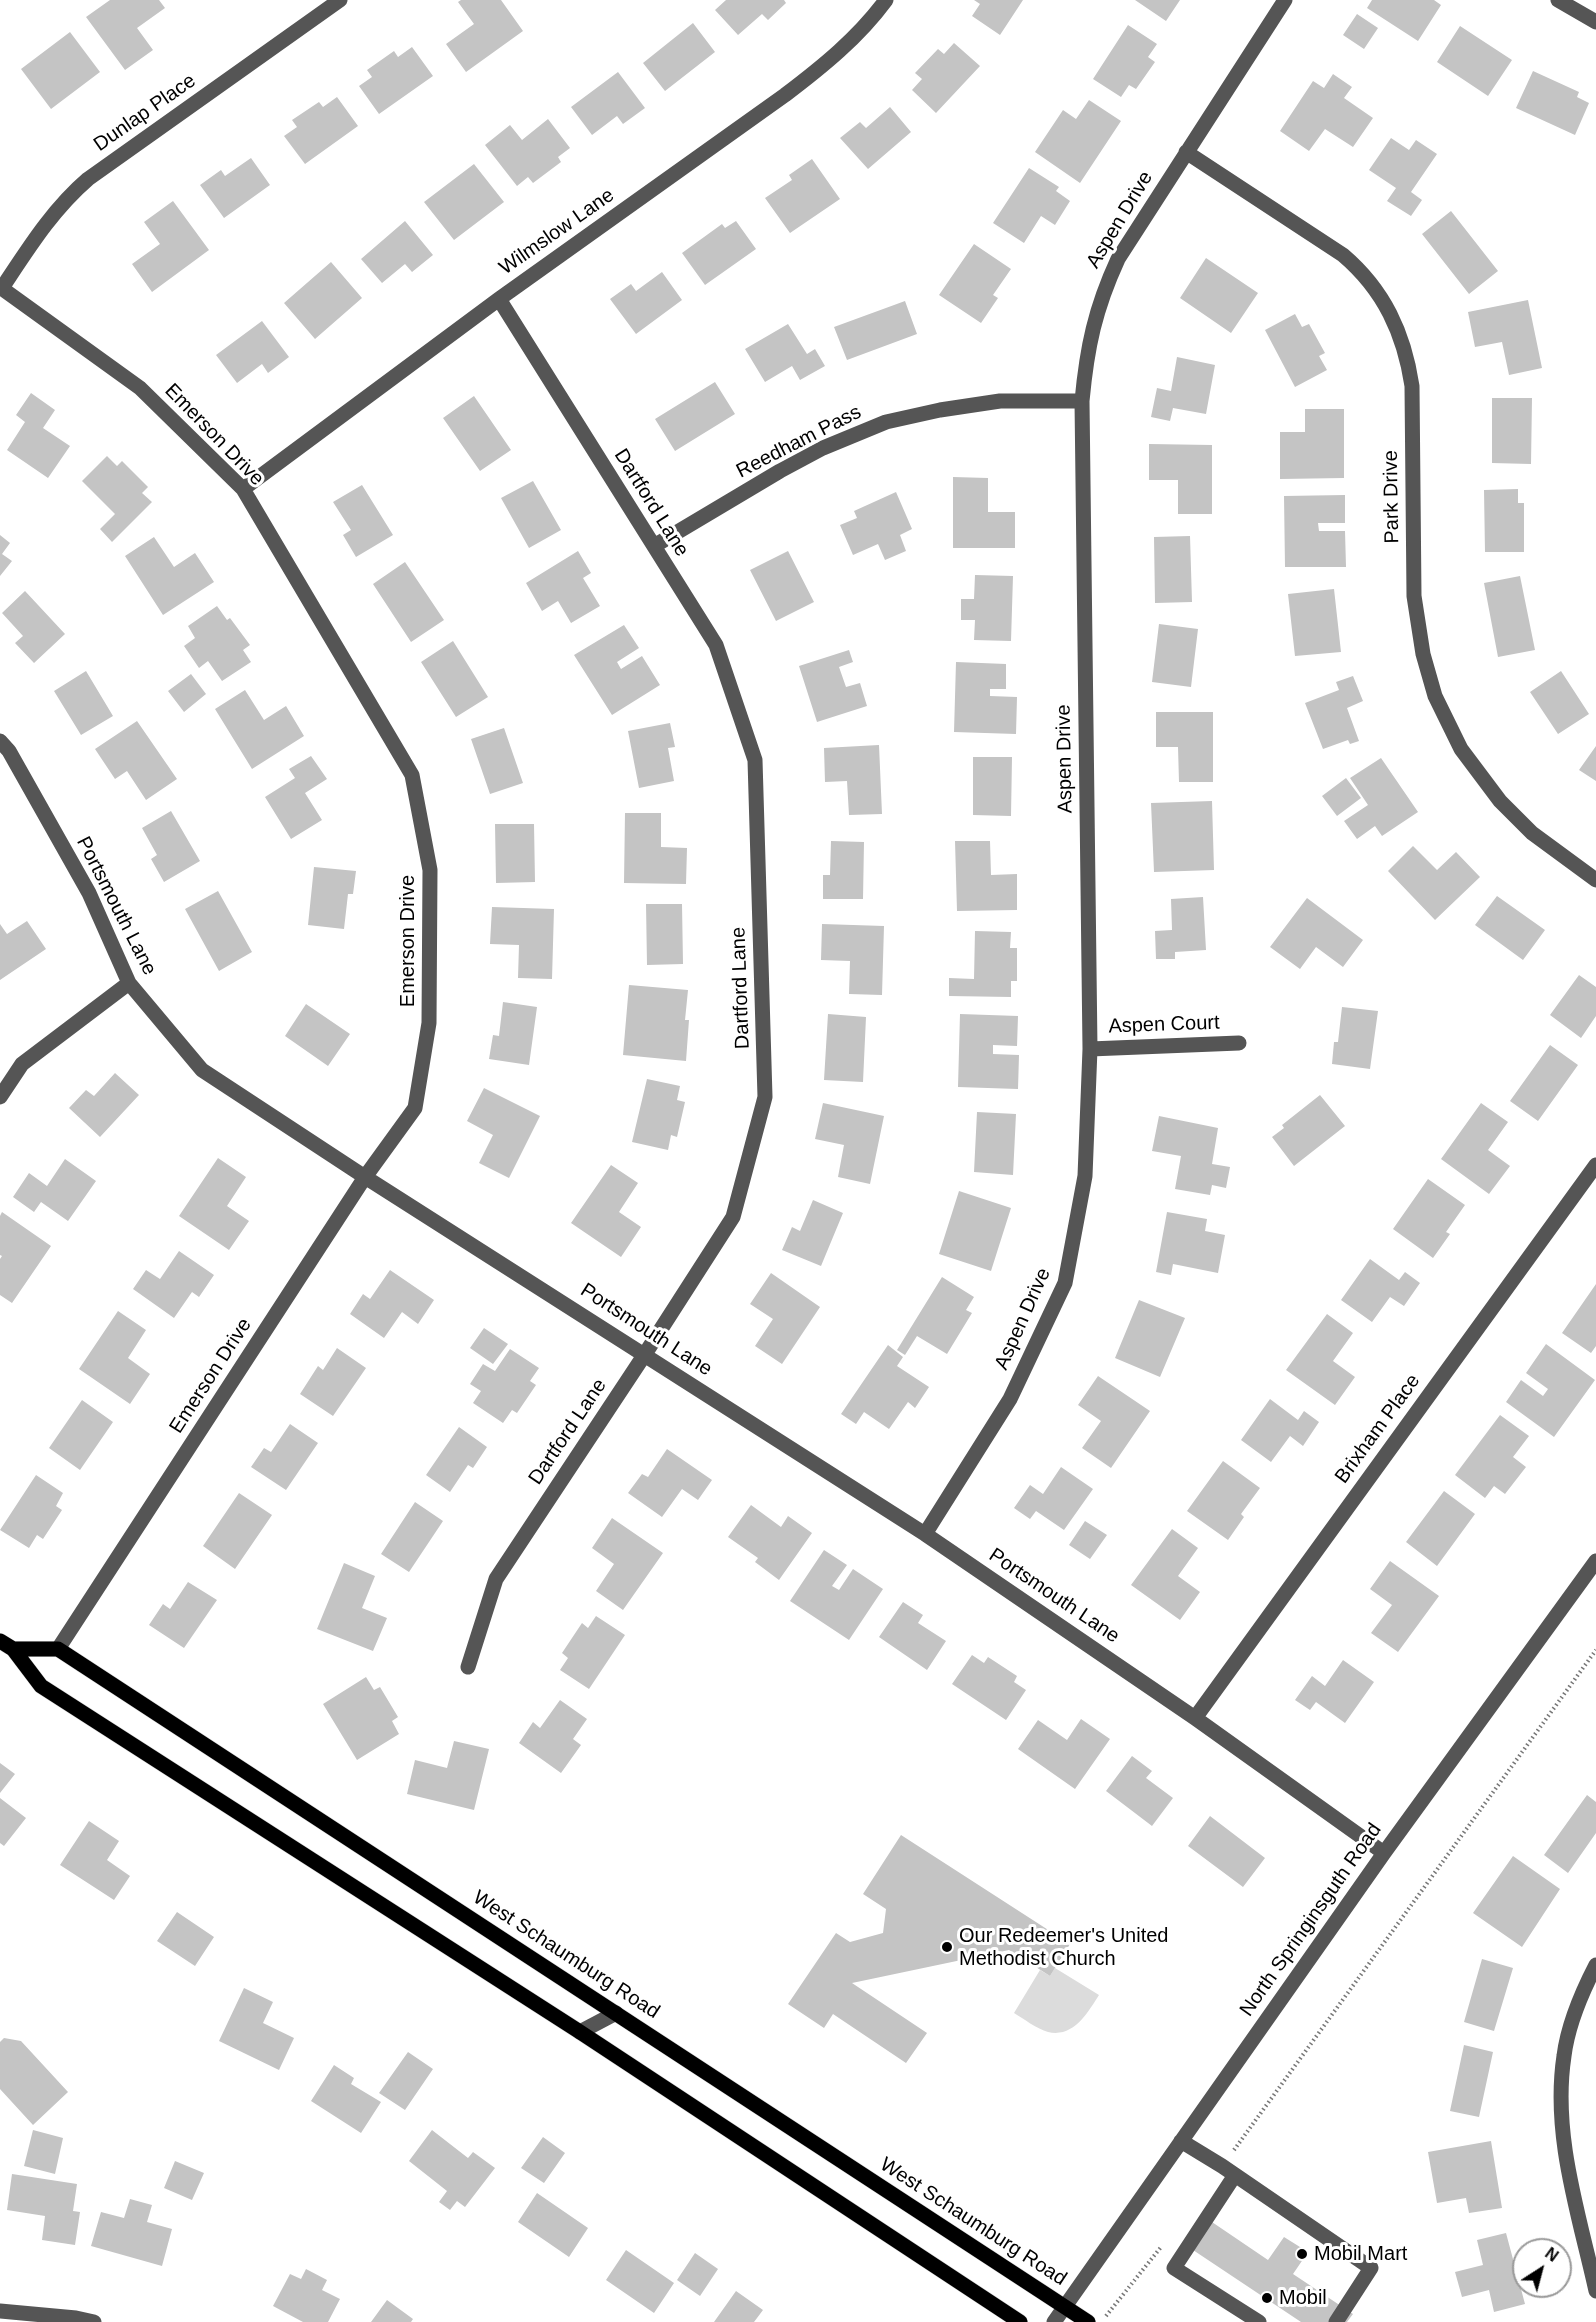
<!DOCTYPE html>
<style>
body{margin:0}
#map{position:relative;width:1596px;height:2322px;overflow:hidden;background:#fff;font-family:Arial,sans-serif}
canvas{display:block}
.north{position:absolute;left:1512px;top:2238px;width:60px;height:60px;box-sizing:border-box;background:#fff;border:2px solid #999;border-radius:50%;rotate:36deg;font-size:16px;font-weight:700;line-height:24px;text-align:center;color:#000}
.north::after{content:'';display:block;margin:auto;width:21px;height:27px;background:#000;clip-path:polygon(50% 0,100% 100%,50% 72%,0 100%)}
</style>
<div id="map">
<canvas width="1596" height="2322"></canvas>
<div class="north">N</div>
</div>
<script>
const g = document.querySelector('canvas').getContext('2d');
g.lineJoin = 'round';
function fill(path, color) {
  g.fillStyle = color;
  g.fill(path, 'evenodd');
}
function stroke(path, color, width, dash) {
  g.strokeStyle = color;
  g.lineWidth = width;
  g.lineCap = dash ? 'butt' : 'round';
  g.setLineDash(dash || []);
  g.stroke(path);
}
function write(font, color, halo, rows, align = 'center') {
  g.font = font + ' Arial,sans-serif';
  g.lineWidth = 6;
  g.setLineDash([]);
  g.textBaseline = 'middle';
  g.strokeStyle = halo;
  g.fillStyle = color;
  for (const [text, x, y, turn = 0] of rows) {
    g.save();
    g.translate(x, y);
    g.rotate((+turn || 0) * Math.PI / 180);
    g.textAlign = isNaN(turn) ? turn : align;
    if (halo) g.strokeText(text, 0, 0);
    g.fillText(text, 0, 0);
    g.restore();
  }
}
fill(new Path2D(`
 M1055,1968L1099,1995C1088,2012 1074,2038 1048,2032C1037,2029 1024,2019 1014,2013L1040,1970L1050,1976Z`), '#dcdcdc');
fill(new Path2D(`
 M110,0H159L165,8L137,28L153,50L125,70L86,17Z
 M461,0H501L523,31L466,72L446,44L474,24L458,2Z
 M726,0H784L786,3L768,20L762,14L738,35L715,10Z
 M974,0H1023L1000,35L972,16L980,4Z
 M1135,0H1180L1166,21Z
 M1372,0H1434L1441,5L1418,41L1367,8Z
 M1357,14L1378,28L1364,49L1343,35Z
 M693,23L715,52L665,91L643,63Z
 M1128,25L1157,44L1148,57L1155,62L1136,89L1129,85L1121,97L1093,79Z
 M1460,26L1512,60L1488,96L1437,62Z
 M70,32L100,72L51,109L21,69Z
 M954,43L980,66L936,113L912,90L922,79L915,73L938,49L944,54Z
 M412,47L433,76L379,114L359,86L372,77L367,70L394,51L398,57Z
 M1533,71L1579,92L1577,97L1589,103L1575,135L1516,108Z
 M618,72L645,108L623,124L617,116L592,135L571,107Z
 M1333,74L1352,87L1344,98L1373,118L1353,147L1325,129L1309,151L1280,131L1313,81L1324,88Z
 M337,97L358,126L305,164L284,136L297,127L292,120L319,102L323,107Z
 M1089,100L1121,121L1080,183L1035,152L1063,110L1076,119Z
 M890,107L911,132L868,169L840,138L860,122L866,128Z
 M548,119L570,148L558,157L561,162L533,183L528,177L517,186L485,145L510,125L522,140Z
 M1391,138L1409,150L1416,140L1437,154L1411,192L1422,200L1411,216L1387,201L1396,188L1369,170Z
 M251,158L270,185L224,218L200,185L221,170L225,176Z
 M812,159L840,199L790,233L765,198L792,180L789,175Z
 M474,164L504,202L454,240L424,202Z
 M1029,168L1059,187L1056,191L1070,201L1055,225L1041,216L1024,243L993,223Z
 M173,201L209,250L152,292L132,264L160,244L144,222Z
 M1451,211L1498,271L1469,294L1422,234Z
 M405,221L433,255L412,272L405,264L382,283L361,259Z
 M736,221L756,249L705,285L682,253L722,224L725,228Z
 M974,244L1011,269L993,295L998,298L981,323L939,295Z
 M1206,258L1258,293L1231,333L1180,298Z
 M331,262L362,298L315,339L284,303Z
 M662,272L682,300L636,334L610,299L631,284L636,291Z
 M1528,300L1542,368L1509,375L1502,342L1475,347L1468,312Z
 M905,301L917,334L847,360L834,327Z
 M1295,314L1302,327L1309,324L1325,353L1319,356L1327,370L1295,387L1265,330Z
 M262,321L289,357L268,373L262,364L237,383L216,355Z
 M788,324L807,354L815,349L825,366L800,380L792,366L765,382L745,349Z
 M1177,357L1215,365L1206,414L1173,408L1170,421L1151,417L1157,388L1171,391Z
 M715,382L735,414L675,451L655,419Z
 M31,393L55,410L43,428L70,446L48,478L7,450L25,422L16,415Z
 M474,396L511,450L480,471L443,418Z
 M1492,398H1532L1531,464L1492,463Z
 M1305,409H1344V478L1280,479V432H1305Z
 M1149,444L1212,445V514H1178V480H1149Z
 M107,456L117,466L122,461L148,487L142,493L152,502L112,542L100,529L115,514L82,481Z
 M953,477L988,478V512H1015V548H953Z
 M533,481L561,530L529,548L501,498Z
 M362,485L393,535L356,557L343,535L351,530L333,502Z
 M1518,489V503H1524V552H1485L1484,490Z
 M896,492L912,529L900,535L906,551L885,560L878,544L853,555L840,525L857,518L854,511Z
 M1345,495V523H1318L1319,531H1345L1346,567H1285L1284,496Z
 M0,535L10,543L2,554L12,561L0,576Z
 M1190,536L1192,602L1155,603L1154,537Z
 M154,537L174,567L195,553L214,582L163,615L125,556Z
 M578,551L591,573L583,578L600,606L571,623L558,601L542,611L526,583Z
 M788,551L814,602L776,621L750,570Z
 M405,562L444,620L411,642L373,584Z
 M975,575L1013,576L1011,641L974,640L975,620H961V599H974Z
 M1520,576L1535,650L1498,657L1484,583Z
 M1334,589L1341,652L1295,656L1288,594Z
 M25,591L65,634L34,663L15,643L23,636L2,613Z
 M217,606L227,620L230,618L250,645L243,650L251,662L222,681L208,661L199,668L184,646L195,638L188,626Z
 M1159,624L1198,629L1191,687L1152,682Z
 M624,625L639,648L617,662L621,669L642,656L660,685L612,715L574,655Z
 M453,641L488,697L456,717L421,662Z
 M849,650L853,662L839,667L846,687L860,683L867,706L817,722L799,666Z
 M956,662L1006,664V689H990V696L1017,697L1016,734L954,732Z
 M86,671L113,716L81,735L54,691Z
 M1561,671L1589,714L1558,734L1530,692Z
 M191,674L206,694L184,712L168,691Z
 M1353,676L1363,701L1347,708L1359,741L1350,744L1348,740L1323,749L1305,703L1339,690L1336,682Z
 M245,690L264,720L286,706L304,736L252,769L215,709Z
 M1156,712H1213V782H1179L1178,747H1156Z
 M137,721L177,779L146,800L127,771L115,779L95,749Z
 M670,723L675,747L668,748L674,781L639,788L628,731Z
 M504,728L523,783L490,794L471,739Z
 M879,745L882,814L849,815L847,781L825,782L824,748Z
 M1596,746V781L1579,770Z
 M311,756L327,779L305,793L322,820L291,839L265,797L295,778L289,769Z
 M973,757H1012L1011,816L973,815Z
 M1381,758L1418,812L1382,836L1375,826L1357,839L1344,821L1368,805L1350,778Z
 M1346,778L1361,798L1337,816L1322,796Z
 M1212,801L1214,870L1154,872L1151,803Z
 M171,811L200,861L164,882L151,859L157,855L142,828Z
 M625,813H661V847L687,848L686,884L624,883Z
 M495,824H534L535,882L496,883Z
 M831,841L864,842L863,899H823V875H830Z
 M955,841H990L991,875L1017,874V910L957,911Z
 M1413,846L1437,870L1456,852L1480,877L1435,920L1388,871Z
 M314,867L356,871L353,894H348L344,929L308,925Z
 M218,891L252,952L219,971L185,909Z
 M1497,896L1545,930L1523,960L1475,925Z
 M1203,897L1206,950L1175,952V959H1156L1155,931L1172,930L1171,899Z
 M1307,898L1363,940L1343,967L1316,947L1300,969L1270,947Z
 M646,904H682L683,964L647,965Z
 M492,907L554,909L552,979L518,978L519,945L490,944Z
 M27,921L46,949L0,980V924L7,934Z
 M822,924L884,926L882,995L849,994L850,961L821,960Z
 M975,931L1011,932L1010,948H1017V981H1011V997L949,996V978L974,979Z
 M1579,975L1596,987V1016L1581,1038L1550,1015Z
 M629,985L688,990L685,1020H689L686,1061L623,1055Z
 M503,1002L537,1007L529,1065L489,1059L493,1035L499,1036Z
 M306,1004L350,1034L328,1066L285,1036Z
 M1342,1007L1378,1011L1370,1069L1332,1064L1334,1042H1338Z
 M828,1014L866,1017L863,1082L824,1080Z
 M960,1014L1018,1016L1017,1046L993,1045V1054L1019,1055L1018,1089L958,1087Z
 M1550,1045L1578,1065L1538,1121L1510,1101Z
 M115,1073L139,1095L100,1137L69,1108L86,1090L94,1096Z
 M647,1079L680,1086L677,1100L685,1102L677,1137L671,1135L668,1150L632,1142Z
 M484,1088L540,1116L509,1178L479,1163L493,1135L467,1121Z
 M1320,1095L1345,1126L1294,1166L1272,1137L1284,1128L1282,1125Z
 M823,1103L884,1116L870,1184L838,1177L844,1145L815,1139Z
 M1481,1103L1508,1122L1488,1150L1510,1166L1489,1194L1441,1159Z
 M977,1112L1016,1114L1013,1175L974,1172Z
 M1159,1116L1218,1128L1212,1164L1230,1167L1226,1188L1212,1185L1210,1195L1175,1189L1181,1156L1152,1151Z
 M218,1158L246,1177L227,1206L249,1221L229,1250L179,1216Z
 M65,1159L96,1181L68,1221L41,1202L34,1212L13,1197L29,1173L47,1186Z
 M611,1165L638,1183L619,1212L641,1227L621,1257L571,1223Z
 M1428,1179L1465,1205L1446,1232L1450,1234L1433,1258L1393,1229Z
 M959,1191L1011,1208L991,1271L939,1254Z
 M813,1200L843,1213L821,1266L782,1250L792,1227L800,1231Z
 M2,1212L51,1246L12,1303L0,1295V1259L2,1256L0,1255V1216Z
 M1167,1212L1207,1219L1205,1231L1225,1235L1218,1273L1173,1264L1171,1275L1156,1272Z
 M179,1251L214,1275L199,1297L192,1292L174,1318L133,1289L146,1270L160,1279Z
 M1370,1259L1399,1280L1405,1272L1420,1283L1404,1306L1390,1297L1372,1322L1341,1300Z
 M390,1270L434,1300L418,1324L402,1312L384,1338L350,1314L363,1294L370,1299Z
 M771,1273L820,1307L782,1364L755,1346L773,1319L750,1304Z
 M942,1277L974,1297L966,1310L972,1313L947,1354L917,1336L905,1355L897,1350Z
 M1596,1284V1346L1591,1353L1562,1333Z
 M1139,1300L1185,1318L1160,1377L1115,1358Z
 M118,1311L146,1330L128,1358L150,1374L130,1404L79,1369Z
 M1327,1314L1353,1333L1333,1361L1355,1377L1335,1405L1286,1370Z
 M484,1328L508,1344L493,1364L470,1348Z
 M1546,1344L1595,1380L1554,1437L1506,1402L1521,1380L1543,1396L1548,1389L1526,1373Z
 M888,1345L903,1357L897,1366L929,1387L915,1408L908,1402L889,1429L864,1412L856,1424L841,1414Z
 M337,1348L366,1368L333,1416L300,1394L318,1366L323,1370Z
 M510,1349L539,1368L530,1381L536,1385L517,1413L512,1410L503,1423L473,1403L481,1391L470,1384L483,1364L495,1371Z
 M1098,1376L1150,1411L1111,1468L1082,1448L1101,1421L1078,1405Z
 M1270,1399L1298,1420L1304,1411L1319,1422L1303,1446L1290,1436L1271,1462L1241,1440Z
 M82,1400L113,1422L80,1470L49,1448Z
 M1500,1415L1529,1436L1513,1457L1526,1467L1505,1494L1494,1486L1485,1498L1455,1475Z
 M290,1424L318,1443L286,1490L251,1467L264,1448L271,1452Z
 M459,1427L487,1447L473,1468L468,1465L450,1492L426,1475Z
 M667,1449L712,1480L698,1500L682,1489L662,1517L628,1493L642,1474L648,1477Z
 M1223,1461L1260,1488L1241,1514L1244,1517L1228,1540L1187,1511Z
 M1061,1467L1093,1489L1064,1530L1036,1511L1030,1519L1014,1508L1030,1485L1043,1494Z
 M36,1475L63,1493L56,1506L62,1510L43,1539L37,1535L29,1548L0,1530Z
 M1444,1491L1475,1514L1437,1566L1406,1542Z
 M239,1493L272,1515L235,1569L203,1546Z
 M415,1502L443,1521L409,1572L381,1554Z
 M751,1505L781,1527L788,1516L812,1533L779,1580L755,1562L758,1558L728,1537Z
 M612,1518L663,1553L623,1610L596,1591L614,1564L592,1548Z
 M1085,1521L1107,1535L1090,1559L1069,1545Z
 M1172,1529L1198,1548L1178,1576L1200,1592L1180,1620L1131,1585Z
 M824,1550L847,1565L832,1586L839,1590L853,1569L883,1589L849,1640L790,1601Z
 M1390,1561L1439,1596L1398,1652L1371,1633L1392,1605L1370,1589Z
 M344,1563L375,1576L362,1608L387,1618L373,1651L317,1629Z
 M188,1582L217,1600L184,1648L149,1625L163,1604L170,1609Z
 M903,1602L923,1615L918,1623L946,1641L927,1670L879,1637Z
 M596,1616L625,1635L589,1689L560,1670L568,1658L562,1653L582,1623L588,1628Z
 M972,1655L984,1663L988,1657L1017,1676L1014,1682L1026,1690L1006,1720L952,1684Z
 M1343,1660L1374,1682L1345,1723L1316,1702L1310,1710L1295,1700L1312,1676L1325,1686Z
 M366,1677L374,1690L380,1687L398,1717L392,1721L399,1734L357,1760L323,1704Z
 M560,1700L587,1719L573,1739L581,1745L561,1773L519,1743L533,1722L540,1728Z
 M1081,1719L1110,1739L1075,1789L1018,1749L1038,1720L1067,1740Z
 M454,1741L489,1749L474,1810L407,1794L415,1760L447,1768Z
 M1132,1756L1152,1771L1146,1778L1173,1798L1152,1826L1106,1791Z
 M0,1763L15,1774L0,1793Z
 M1587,1795L1596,1802V1833L1568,1873L1544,1855Z
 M0,1798L26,1818L4,1846L0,1843Z
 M1210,1816L1265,1858L1243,1887L1188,1846Z
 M89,1821L119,1841L107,1860L130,1876L114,1900L60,1865Z
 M901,1835L1070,1944L1050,1976L1009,1950L852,1983L927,2033L906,2063L833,2014L824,2028L788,2004L836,1933L850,1942L883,1933L886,1909L863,1894Z
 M1513,1856L1560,1889L1522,1947L1473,1913Z
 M177,1912L214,1937L195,1966L157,1941Z
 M1482,1959L1513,1968L1494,2031L1464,2022Z
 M244,1988L273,2002L263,2023L294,2038L279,2070L219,2041Z
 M4,2038L21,2041L68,2092L33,2125L0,2089V2042Z
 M1464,2045L1493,2052L1479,2117L1450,2111Z
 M408,2052L433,2069L405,2110L379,2093Z
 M334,2065L354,2078L351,2084L381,2102L361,2133L311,2101Z
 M33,2130L63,2138L55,2174L24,2166Z
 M432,2130L468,2158L473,2152L495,2168L465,2207L457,2201L450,2210L439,2202L447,2191L409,2161Z
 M543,2137L565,2153L544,2183L521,2168Z
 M1491,2141L1502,2208L1469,2213L1466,2198L1437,2203L1428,2152Z
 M175,2161L204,2173L192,2200L164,2188Z
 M12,2174L77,2184L73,2211L80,2212L75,2245L42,2240L45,2216L7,2210Z
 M537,2193L588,2228L569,2257L518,2222Z
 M130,2199L152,2205L147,2222L172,2229L162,2266L91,2246L101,2212L124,2218Z
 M1209,2220L1268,2260L1284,2237L1308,2252L1293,2274L1353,2314L1347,2322H1301L1190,2248Z
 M1506,2233L1525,2304L1494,2312L1489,2290L1462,2297L1455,2272L1483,2265L1477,2240Z
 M626,2250L674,2283L654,2313L606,2280Z
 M695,2253L718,2269L700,2296L677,2280Z
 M306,2269L327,2280L322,2290L340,2299L328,2322H303L273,2306L290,2274L301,2279Z
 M736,2291L763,2310L754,2322H714Z
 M387,2300L413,2319L411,2322H371Z`), '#c4c4c4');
const major = new Path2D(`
 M0,1641L13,1649L41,1686L580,2032L1020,2322
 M13,1649H58L1088,2322`);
stroke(major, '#dbdbdb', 16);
stroke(new Path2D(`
 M1234,2150L1596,1650
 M1106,2316L1161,2247`), '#777', 4, [1.5, 3]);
stroke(new Path2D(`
 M1558,0L1596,22
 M1186,152L1343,255C1384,290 1404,333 1412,386L1414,596L1423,654L1435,696L1461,749L1500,801L1532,833L1596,880
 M0,287L140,388L243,489L412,775L430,870L429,1023L415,1108L365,1177L58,1649
 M2,288C28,249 52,210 88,179L340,0
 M243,489L499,299L785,95C822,67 858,38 886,0
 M654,546L780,471L823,448L886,422L940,410L1000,401H1082
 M0,741L9,751L89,893L129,983L202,1070L365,1177L925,1534L1195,1718L1384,1853
 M1090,1049L1239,1043
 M0,1097L22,1064L129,983
 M925,1534L1010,1399L1065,1283L1085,1176L1090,1049L1082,401C1087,347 1095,309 1118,259L1285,0
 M468,1667L496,1579L645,1354L733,1217L765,1097L755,760L716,645L499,299
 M1195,1718L1596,1165
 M1596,1965C1581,1994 1568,2024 1564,2056C1552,2135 1579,2214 1596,2291
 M580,2032L616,2013
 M1181,2141L1222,2166L1371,2268L1336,2322
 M1235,2175L1174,2268L1259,2322
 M0,2311L76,2318L94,2322
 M1054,2322L1384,1853L1596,1561`), '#555', 15);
stroke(major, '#000', 15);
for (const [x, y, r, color] of [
 [947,1947,6,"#000"],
 [1302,2254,6,"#000"],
 [1267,2298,6,"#000"]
]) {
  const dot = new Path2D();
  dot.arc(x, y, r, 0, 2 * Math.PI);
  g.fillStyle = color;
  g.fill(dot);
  stroke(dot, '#fff', 2);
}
write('20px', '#000', '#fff', [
 ["Dunlap Place",145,113,-35],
 ["Aspen Drive",1120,220,-59],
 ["Wilmslow Lane",557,232,-35],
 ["Emerson Drive",214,435,46],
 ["Reedham Pass",799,442,-27],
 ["Park Drive",1392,497,-91],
 ["Dartford Lane",651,503,58],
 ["Aspen Drive",1065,759,-91],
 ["Portsmouth Lane",116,906,63],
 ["Emerson Drive",408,941,-90],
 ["Dartford Lane",741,988,-92],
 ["Aspen Court",1164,1025,-2],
 ["Aspen Drive",1023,1319,-66],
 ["Portsmouth Lane",646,1330,33],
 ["Emerson Drive",211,1376,-57],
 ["Brixham Place",1378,1429,-54],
 ["Dartford Lane",568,1432,-56],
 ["Portsmouth Lane",1054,1596,34],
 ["North Springinsguth Road",1311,1920,-55],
 ["West Schaumburg Road",566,1955,33],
 ["West Schaumburg Road",973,2222,33]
]);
write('20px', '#000', '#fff', [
 ["Our Redeemer's United",959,1936],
 ["Methodist Church",959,1959],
 ["Mobil Mart",1314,2254],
 ["Mobil",1279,2298]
], 'left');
</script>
